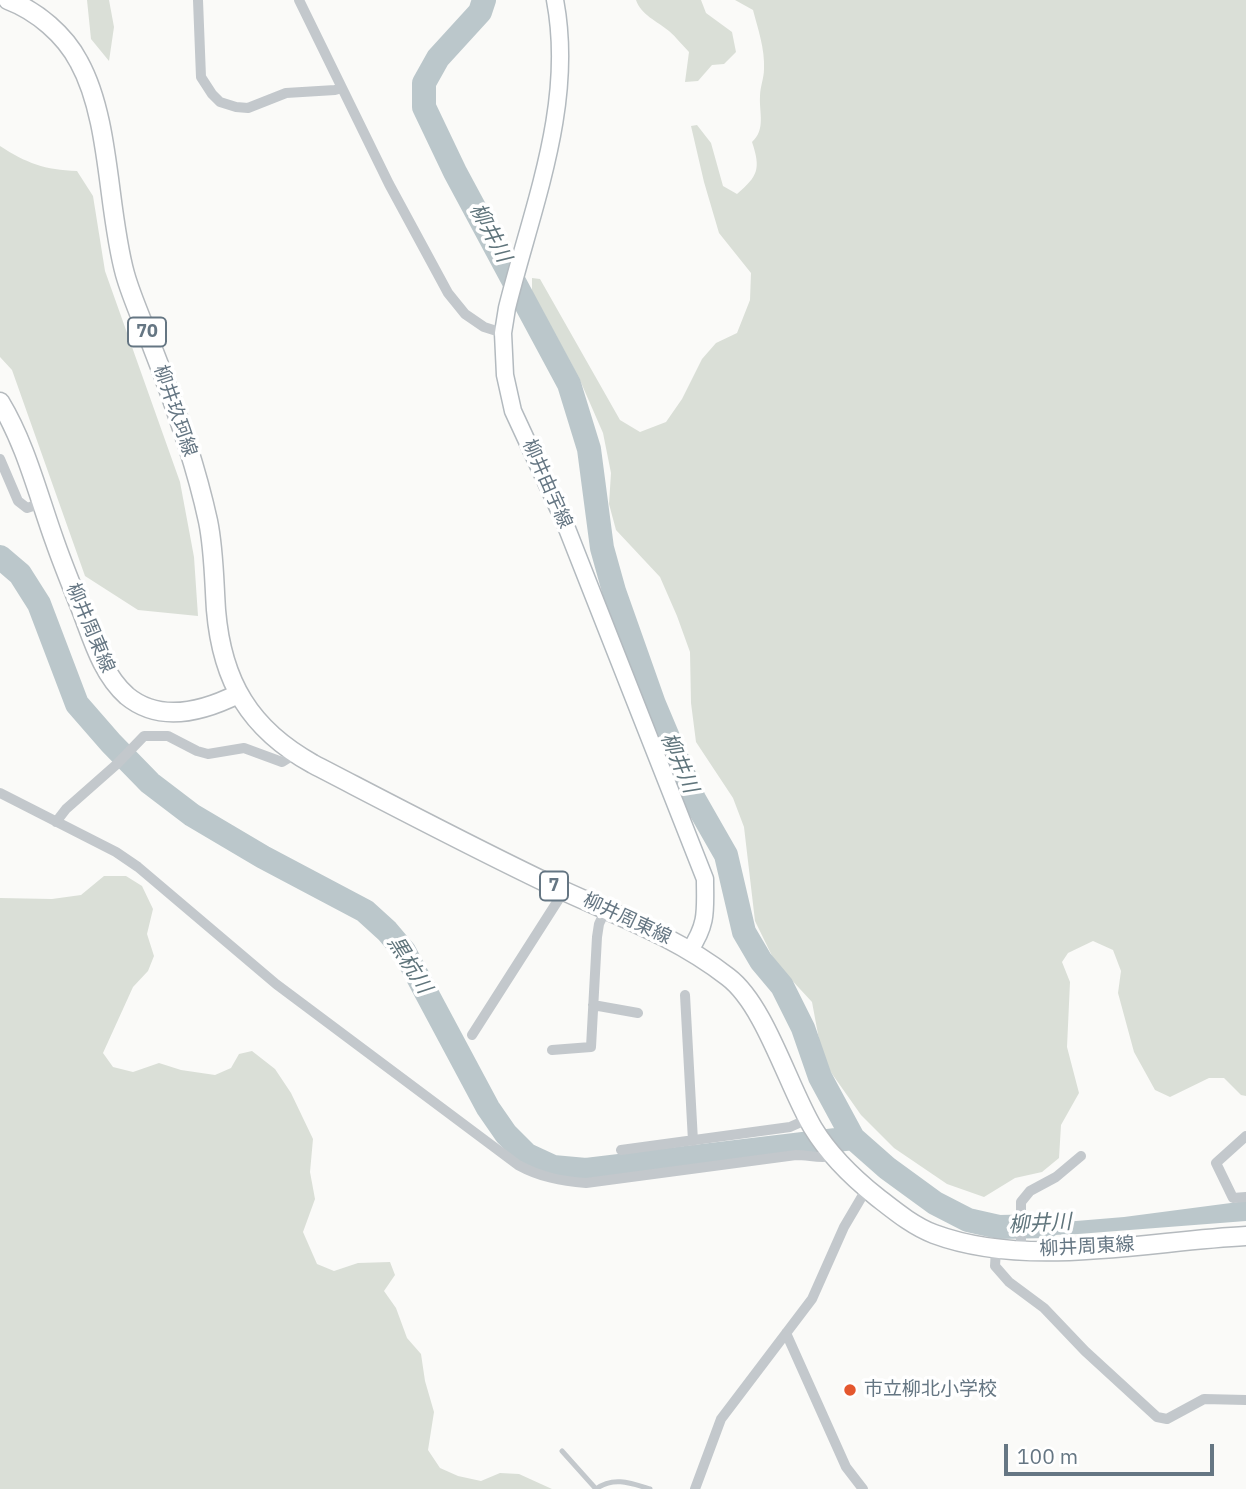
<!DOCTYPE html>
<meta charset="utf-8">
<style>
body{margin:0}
#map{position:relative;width:1246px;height:1489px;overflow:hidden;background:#fafaf8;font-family:"IBM Plex Sans",sans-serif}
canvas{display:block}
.scale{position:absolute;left:1004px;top:1444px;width:210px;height:32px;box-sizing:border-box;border:4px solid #657683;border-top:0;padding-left:9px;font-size:21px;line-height:24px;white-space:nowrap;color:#657683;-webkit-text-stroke:5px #fff;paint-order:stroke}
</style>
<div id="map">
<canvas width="1246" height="1489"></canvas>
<div class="scale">100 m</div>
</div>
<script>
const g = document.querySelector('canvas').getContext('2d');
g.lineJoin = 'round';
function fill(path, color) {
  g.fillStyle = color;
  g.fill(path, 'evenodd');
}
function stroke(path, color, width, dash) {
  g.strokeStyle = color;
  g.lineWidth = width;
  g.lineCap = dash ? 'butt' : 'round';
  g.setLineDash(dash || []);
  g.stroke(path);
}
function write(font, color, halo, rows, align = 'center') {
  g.font = font + ' "IBM Plex Sans","Noto Sans JP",sans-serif';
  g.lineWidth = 7;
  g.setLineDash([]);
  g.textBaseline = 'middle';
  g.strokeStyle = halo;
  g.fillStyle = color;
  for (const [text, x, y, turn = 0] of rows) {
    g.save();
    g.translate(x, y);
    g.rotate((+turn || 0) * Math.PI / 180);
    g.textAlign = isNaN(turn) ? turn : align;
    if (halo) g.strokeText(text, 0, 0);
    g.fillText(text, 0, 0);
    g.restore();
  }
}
fill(new Path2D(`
 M87,0H109L114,27L109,61L91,39Z
 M636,0H701L706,13L732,32L736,52L724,64L712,65L698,81L685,82L689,52C682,45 676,37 669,31C657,21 641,15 636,0Z
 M735,0H1246V1096L1241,1095L1224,1078H1209L1170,1097L1155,1090L1134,1052L1118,993L1121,971L1113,950L1093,941L1068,953L1062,962L1070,982L1067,1047L1079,1093L1061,1125L1059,1158L1042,1172L1015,1178L984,1197L947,1184L894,1148L861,1115L823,1061L812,1002L775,962L755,921L744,827L733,798L696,742L691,703L690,652L677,616L660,577L616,530L609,504L611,473L603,433L579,378L532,291V278L540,279L620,420L640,432L666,422L682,399L702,359L716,343L737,333L750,300L751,273L719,233L704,182L691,126L697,125L711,143L723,186L737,194C758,176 761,169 752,142C766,129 759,113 760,96C760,87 764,78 764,69C765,49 758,29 753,10Z
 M0,146C26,163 45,170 77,171L93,196L105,271L180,482L194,557L198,616L138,610L85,576L12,370L0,357Z
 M104,876H126L142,886L153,909L147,934L154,956L148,971L133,987L103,1053L113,1067L133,1072L159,1063L181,1070L215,1075L231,1068L239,1054L252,1051L275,1069L291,1093L313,1139L310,1172L315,1199L303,1232L317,1264L334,1271L358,1263L390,1262L395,1275L384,1291L396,1308L407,1338L421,1354L425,1381L434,1412L428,1450L440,1468L458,1476L481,1481L500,1473L519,1474L552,1489H0V898L52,899L81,895Z`), '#dadfd7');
fill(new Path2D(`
 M1246,1201V1221L1078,1234L1027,1236V1217L1076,1221L1124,1217Z`), '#bbc7cb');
stroke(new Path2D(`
 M484,0L480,12L438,58L424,83V107L455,172L569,384L589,449L602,548L614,591L654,704L694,799L726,855L744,932L761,961L782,986L803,1028L820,1077L853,1138L887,1168L935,1203L968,1220L999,1227L1048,1226
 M0,557L20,574L39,604L77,704L111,743L150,783L192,815L263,857L365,911L387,931L404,951L488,1108L506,1134L527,1155L553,1167L586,1170L853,1138`), '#bbc7cb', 24);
const secondary = new Path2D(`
 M555,0C575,105 532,207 507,308L503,333L505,375L513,411L564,521L705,879C705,910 708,923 690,950`);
const primary = new Path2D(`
 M8,0C37,11 65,35 79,62C111,120 107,209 125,274C132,299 144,324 153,349C175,405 195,461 208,521C214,550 214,580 216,610C222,682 250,729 313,764C396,807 479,851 564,891C621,917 678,938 728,977C765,1005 788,1086 813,1128C830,1156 852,1177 877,1197C895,1211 913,1226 934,1234C1028,1269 1147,1241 1246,1236
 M0,402C26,445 38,495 55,542C63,565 73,589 82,612C93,641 103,675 127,696C161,724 204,711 238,694`);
stroke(secondary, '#b3babf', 19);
stroke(primary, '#b5babe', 21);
stroke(new Path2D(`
 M562,1451L596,1489
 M596,1489C613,1476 631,1483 650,1489`), '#c3c8cc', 5);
stroke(new Path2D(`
 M198,0L201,77L212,94L220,102L236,107L248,108L286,93L335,90L342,88
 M299,0L389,184L448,293L465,314L484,327L503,333
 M0,459L18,501L27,508L42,503
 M0,793L116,852L138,867L276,984L518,1165C540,1177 561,1181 586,1183L796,1155C809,1155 821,1159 832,1156
 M56,822L66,809L117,764L144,736H168L197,751L208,754L244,748L282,762L295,754
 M685,995L693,1141
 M593,1005L638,1013
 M472,1035L564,891
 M552,1050L591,1047L597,937L599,924L606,909
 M1246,1136L1216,1163L1233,1198L1246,1197
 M621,1150L790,1127L808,1119
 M996,1250L995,1266L1009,1282L1044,1308L1085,1351L1157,1417L1167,1419L1204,1399L1246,1400
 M1021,1251V1202L1030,1191L1056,1177L1081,1156
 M786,1333L846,1467L863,1489
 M695,1489L721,1419L812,1299L844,1227L867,1188`), '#c3c8cc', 10);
stroke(secondary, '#fff', 16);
stroke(primary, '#fff', 18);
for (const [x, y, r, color] of [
 [850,1390,7,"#e4572e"]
]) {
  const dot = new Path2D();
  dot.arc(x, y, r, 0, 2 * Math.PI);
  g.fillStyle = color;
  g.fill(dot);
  stroke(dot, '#fff', 2.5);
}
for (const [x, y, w] of [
 [147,332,38],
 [554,886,28]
]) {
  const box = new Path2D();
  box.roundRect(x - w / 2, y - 14.5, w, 29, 5);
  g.fillStyle = '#fff';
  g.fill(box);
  stroke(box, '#657683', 2);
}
write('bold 18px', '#657683', null, [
 ["70",147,332],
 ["7",554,886]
]);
write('19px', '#657683', '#fff', [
 ["柳井玖珂線",175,411,71],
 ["柳井由宇線",547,484,66],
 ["柳井周東線",90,628,67],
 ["柳井周東線",627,919,25],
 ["柳井周東線",1087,1247,-3]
]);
write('19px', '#657683', '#fff', [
 ["市立柳北小学校",864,1390]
], 'left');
write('italic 21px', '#60757c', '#fff', [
 ["柳井川",490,233,62],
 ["柳井川",679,763,67],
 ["黒杭川",409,965,58],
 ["柳井川",1040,1224,-3]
]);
</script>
